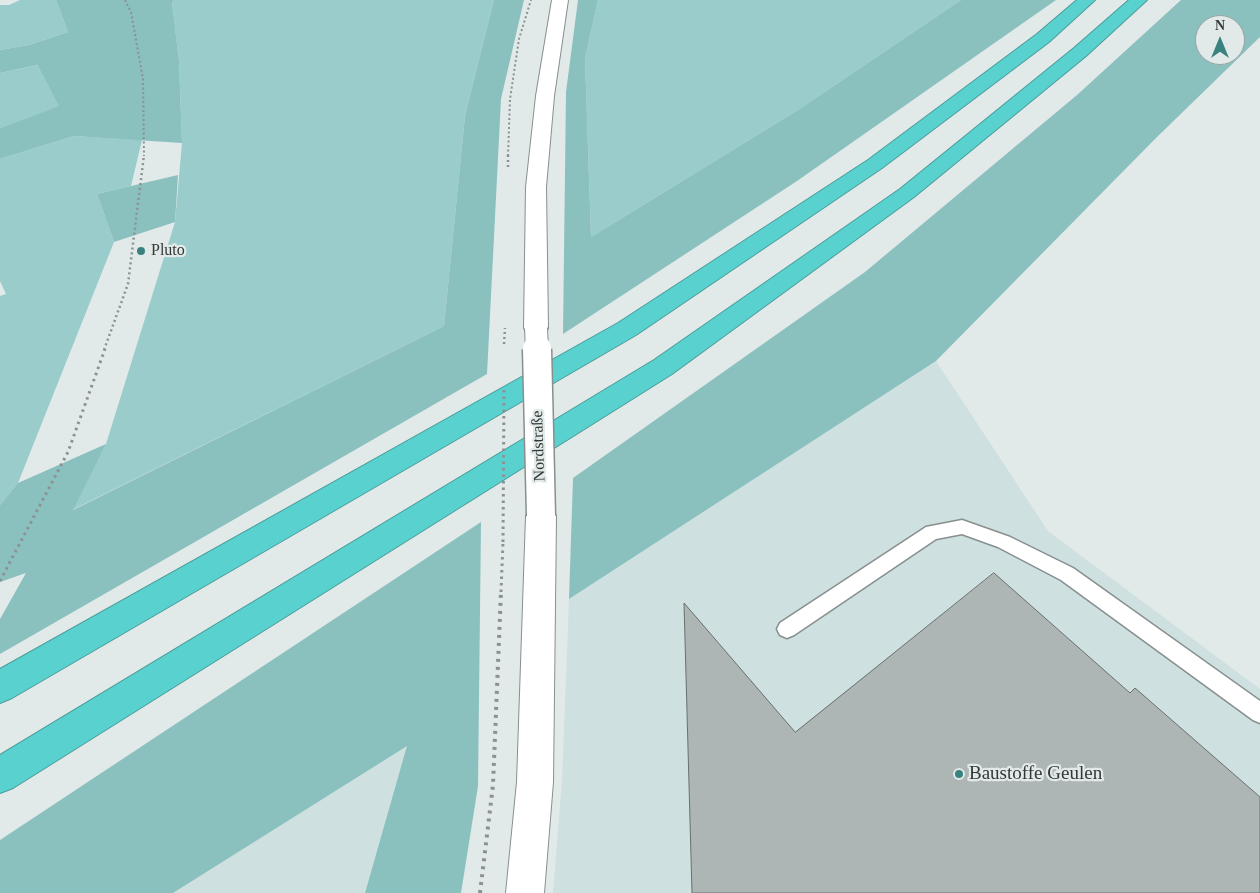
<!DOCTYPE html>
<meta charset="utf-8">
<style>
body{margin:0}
#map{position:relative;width:1260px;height:893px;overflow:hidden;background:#e1eae9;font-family:"Times New Roman",serif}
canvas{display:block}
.north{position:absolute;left:1195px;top:15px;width:50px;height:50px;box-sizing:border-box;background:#e1eae9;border:1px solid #9ca3a2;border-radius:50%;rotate:0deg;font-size:14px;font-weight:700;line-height:20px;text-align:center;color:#343837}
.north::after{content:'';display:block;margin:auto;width:18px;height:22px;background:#398280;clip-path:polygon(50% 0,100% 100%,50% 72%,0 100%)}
</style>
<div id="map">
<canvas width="1260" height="893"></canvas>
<div class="north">N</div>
</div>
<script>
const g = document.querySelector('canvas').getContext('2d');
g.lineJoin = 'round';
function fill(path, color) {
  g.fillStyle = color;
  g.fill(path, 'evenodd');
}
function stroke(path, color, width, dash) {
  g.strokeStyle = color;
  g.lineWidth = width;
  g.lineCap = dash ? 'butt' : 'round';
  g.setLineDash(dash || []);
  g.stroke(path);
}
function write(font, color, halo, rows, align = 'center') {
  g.font = font + ' "Times New Roman",serif';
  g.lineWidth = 4.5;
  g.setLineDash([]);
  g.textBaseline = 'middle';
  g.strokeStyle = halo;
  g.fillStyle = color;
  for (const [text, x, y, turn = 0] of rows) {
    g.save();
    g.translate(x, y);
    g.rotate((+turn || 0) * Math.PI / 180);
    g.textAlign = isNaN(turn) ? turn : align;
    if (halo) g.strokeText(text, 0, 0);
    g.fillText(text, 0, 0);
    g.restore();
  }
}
fill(new Path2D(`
 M936,361L1048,531L1260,689V893H553L562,781L569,599Z
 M408,745L365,893H173Z`), '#cee0df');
fill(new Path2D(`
 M20,0H56L68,32L29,45L0,50V5H9Z
 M174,0H494L465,116L444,326L72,510L106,444L175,222L182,143L179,60L172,3Z
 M598,0H961L798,110L591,237L585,58Z
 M39,65L60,106L0,128V73Z
 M74,136L142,140L131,186L97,194L114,242L18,483L0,505V296L6,294L0,281V159Z`), '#99ccca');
fill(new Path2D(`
 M56,0H174L172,3L179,60L182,143L74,136L0,159V128L59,106L38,65L0,73V50L29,45L68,32Z
 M494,0H524L501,99L487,374L0,654V619L26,573L0,582V505L18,483L106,444L73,510L444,326L465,116Z
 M578,0H598L585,58L591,237L798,110L961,0H1056L797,181L563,334L566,92Z
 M1181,0H1260V37L1156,138L936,361L569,599L573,478L865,272L1077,95ZM1205,25H1235V55H1205Z
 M178,175L175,222L114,242L97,194Z
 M481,522L478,786L461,893H365L407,746L173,893H0V840Z`), '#8ac0be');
const building = new Path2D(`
 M994,573L1130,693L1135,688L1260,797V893H692L684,603L795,732Z`);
fill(building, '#adb6b5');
stroke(building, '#687070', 1);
const service = new Path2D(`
 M962,520L1010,537L1073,568L1260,701V723L1253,720L1061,580L998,547L962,534L936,539L794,635L787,638L780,635L777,629L780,623L926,527Z`);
const tertiary = new Path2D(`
 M552,0H568L554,96L546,187L548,328L545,334L536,337L527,334L524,328L526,187L536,96Z
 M541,504L551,507L556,516L553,782L544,893H506L517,782L526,516L531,507Z`);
const motorway = new Path2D(`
 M1077,0H1095L1049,42L882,168L636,335L12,698L0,703V669L618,323L868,160L1037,34Z
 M1129,0H1147L1086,56L914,197L672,374L13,788L0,793V755L654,360L900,189L1074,48Z`);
stroke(service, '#878f8f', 3);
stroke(tertiary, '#878f8f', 2);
stroke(motorway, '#4c9c9a', 2);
stroke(new Path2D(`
 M125,0L131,12L143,79L144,156
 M508,156L510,99L519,39L531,0`), '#8b9291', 2, [2, 2.5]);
stroke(new Path2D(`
 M508,167V155
 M504,344L505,328
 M104,350L128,284L144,155`), '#8b9291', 2.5, [2, 3]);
stroke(new Path2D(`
 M0,581L68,452L105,349
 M501,592L503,542`), '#8b9291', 3, [2.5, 4]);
stroke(new Path2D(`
 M480,893L493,785L501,591`), '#8b9291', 4, [3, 5]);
fill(service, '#fff');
fill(tertiary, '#fff');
fill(motorway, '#59d2cf');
const tertiaryBridgeFar1 = new Path2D(`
 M536,328L537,350`);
const tertiaryBridge = new Path2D(`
 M537,349L541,516`);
stroke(tertiaryBridgeFar1, '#878f8f', 24, []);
stroke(tertiaryBridge, '#878f8f', 31, []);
stroke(new Path2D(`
 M503,542L504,390`), '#8b9291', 3, [2.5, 4]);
stroke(tertiaryBridgeFar1, '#fff', 22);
stroke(tertiaryBridge, '#fff', 28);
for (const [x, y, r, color] of [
 [141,251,5,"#398280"],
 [959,774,5,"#398280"]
]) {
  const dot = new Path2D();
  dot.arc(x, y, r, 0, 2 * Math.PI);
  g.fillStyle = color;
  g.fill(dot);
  stroke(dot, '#e1eae9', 2);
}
write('16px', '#343837', '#e1eae9', [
 ["Pluto",151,251]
], 'left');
write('16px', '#343837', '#e1eae9', [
 ["Nordstraße",539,446,-92]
]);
write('19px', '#343837', '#e1eae9', [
 ["Baustoffe Geulen",969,774]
], 'left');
</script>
